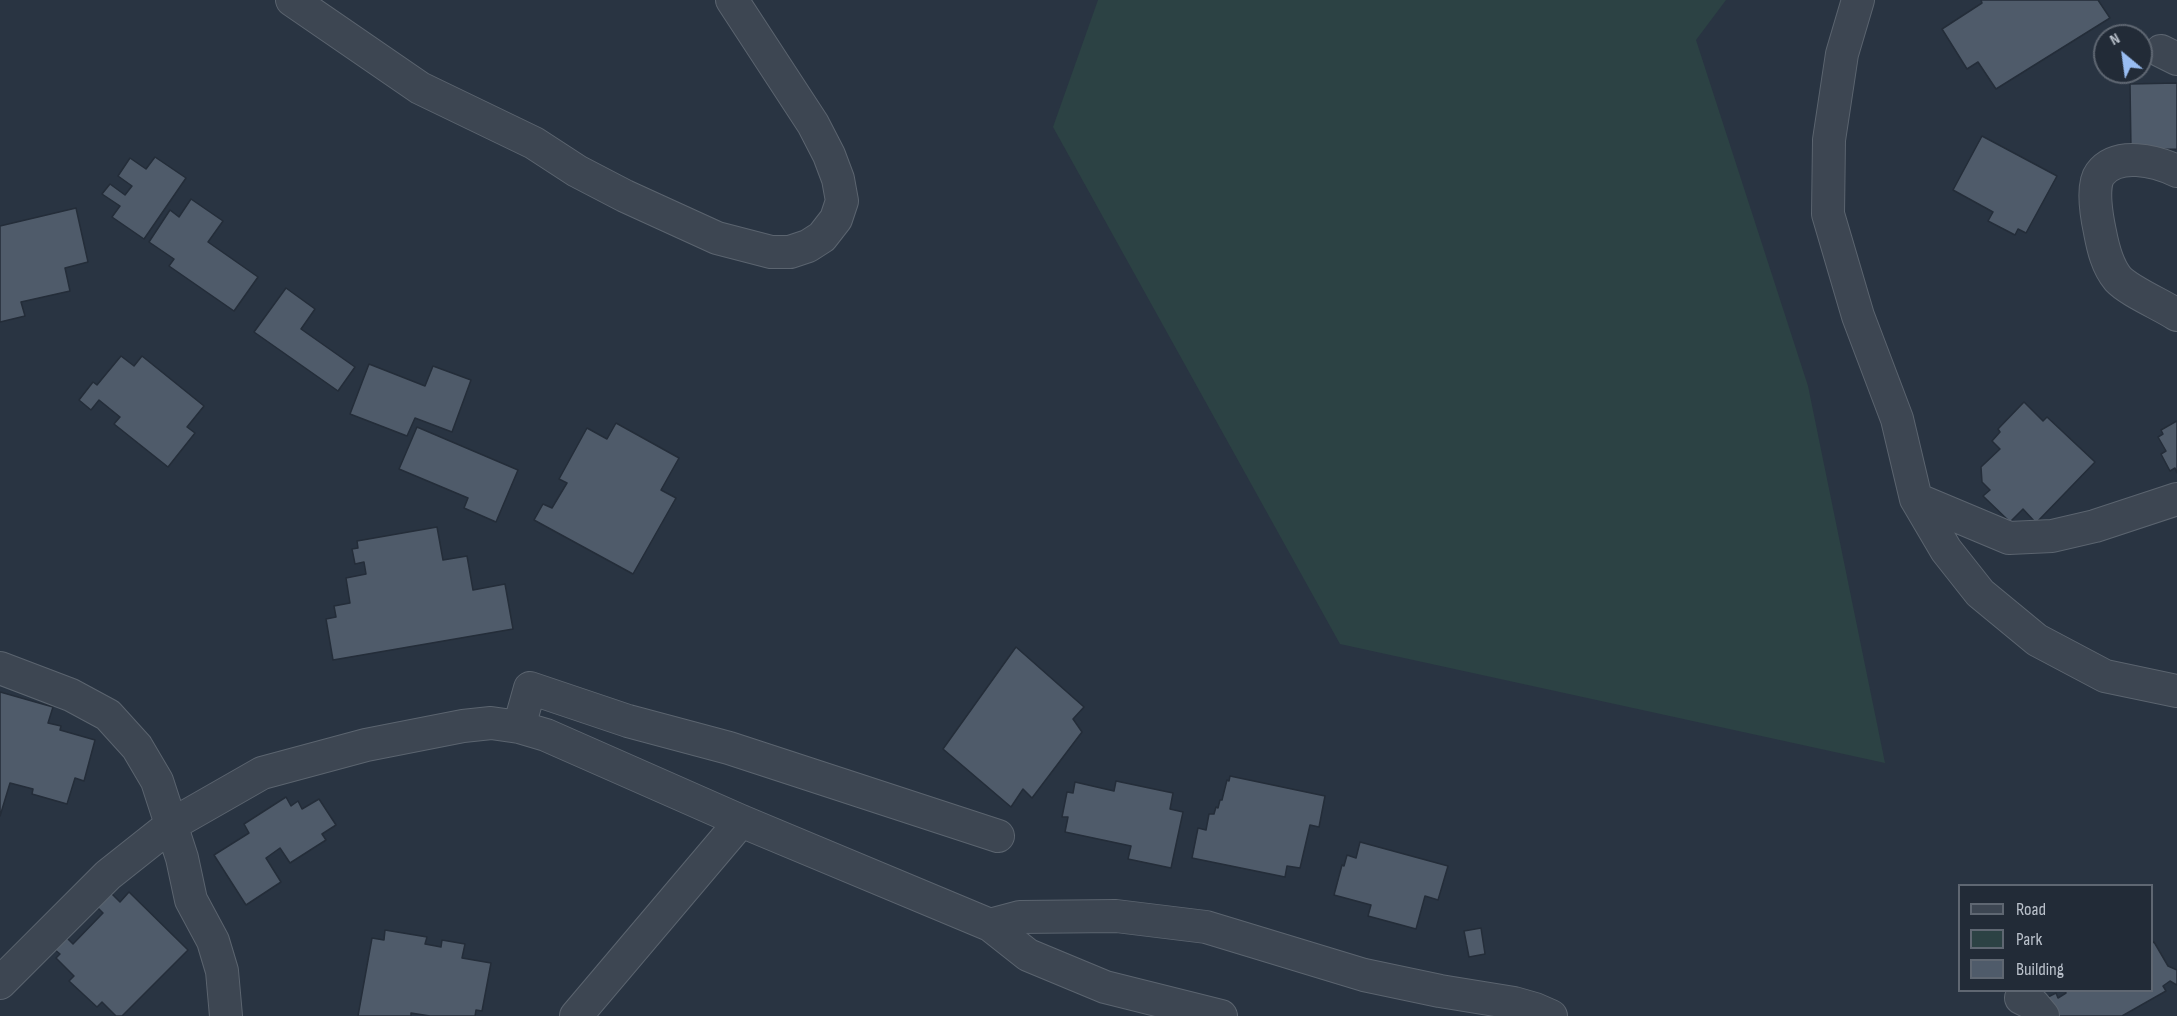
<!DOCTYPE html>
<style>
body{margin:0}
#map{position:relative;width:2177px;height:1016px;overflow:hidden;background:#293442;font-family:"Sofia Sans Condensed",sans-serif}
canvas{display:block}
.legend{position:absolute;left:1958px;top:884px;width:195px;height:108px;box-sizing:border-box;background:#222b37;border:2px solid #5f6772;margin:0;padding:8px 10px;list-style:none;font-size:18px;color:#bac1cb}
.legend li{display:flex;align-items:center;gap:12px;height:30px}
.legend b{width:30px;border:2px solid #5f6772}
.north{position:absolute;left:2093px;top:24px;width:60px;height:60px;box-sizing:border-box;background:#222b37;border:2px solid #5f6772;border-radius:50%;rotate:331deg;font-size:16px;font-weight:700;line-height:24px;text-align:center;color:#bac1cb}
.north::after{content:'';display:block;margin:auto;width:21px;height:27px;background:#99bdf2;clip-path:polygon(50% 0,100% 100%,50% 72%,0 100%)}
</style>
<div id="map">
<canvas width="2177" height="1016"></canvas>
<ul class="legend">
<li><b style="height:8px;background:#3d4652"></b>Road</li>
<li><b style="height:16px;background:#2c4244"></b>Park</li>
<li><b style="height:16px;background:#4f5b6a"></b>Building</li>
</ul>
<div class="north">N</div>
</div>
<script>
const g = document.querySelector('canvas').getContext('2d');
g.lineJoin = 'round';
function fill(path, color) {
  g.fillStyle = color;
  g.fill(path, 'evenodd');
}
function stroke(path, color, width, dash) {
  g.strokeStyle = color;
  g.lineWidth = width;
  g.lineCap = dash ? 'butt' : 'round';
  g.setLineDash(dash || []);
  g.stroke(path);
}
fill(new Path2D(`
 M1098,0H1726L1696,40L1808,386L1885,763L1340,644L1053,127Z`), '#2c4244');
const building = new Path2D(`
 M1981,0H2098L2110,18L1996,89L1978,62L1967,69L1942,29L1982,3Z
 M2177,83V149L2131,150L2130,84Z
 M1982,136L2057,176L2026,233L2018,229L2015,235L1988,221L1993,212L1953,190Z
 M155,157L186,178L144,239L112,217L120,206L102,194L110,184L125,195L132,186L118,176L130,158L146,169Z
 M191,199L223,221L208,242L258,277L234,311L169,266L174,259L149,242L170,210L179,217Z
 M76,208L88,262L65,268L70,291L21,302L25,316L0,322V226Z
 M286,288L315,309L301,329L355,367L338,391L254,332Z
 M121,356L134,366L142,356L204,406L187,427L195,433L168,467L114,424L120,417L99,400L91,410L79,400L93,382L97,385Z
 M369,364L425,386L433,366L471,380L452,432L415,418L407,436L350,414Z
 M2024,402L2043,421L2047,417L2095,462L2036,523L2023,509L2010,522L1983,496L1990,490L1982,482L1981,467L2000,449L1992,441L2000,432L1998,429Z
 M2177,421V473L2175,468L2170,471L2161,454L2166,451L2158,437L2163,434L2161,430Z
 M616,423L679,458L661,490L676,498L633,574L534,520L543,504L552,508L567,483L559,479L587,428L607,439Z
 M417,427L518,470L496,522L464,508L468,498L399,469Z
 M437,527L443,560L467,556L473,590L505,584L513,629L333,660L326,619L336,617L334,606L350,603L346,578L366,574L364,562L355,564L352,549L358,548L357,541Z
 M1016,647L1084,707L1073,719L1082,732L1032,798L1023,789L1011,807L943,749Z
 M0,692L53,707L48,723L61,726L60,730L95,740L84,781L75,778L67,804L32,794L33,789L10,783L0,816Z
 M1230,776L1325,796L1319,827L1310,825L1300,868L1287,866L1285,877L1192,858L1198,828L1206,830L1209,814H1214L1216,807L1218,808L1220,800H1222L1227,780L1229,781Z
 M1116,781L1173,793L1170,809L1183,812L1171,868L1128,859L1131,846L1065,832L1068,817H1062L1067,792L1073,793L1075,782L1114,791Z
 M286,797L291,806L298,801L302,809L319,799L336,825L322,834L326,840L290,863L280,848L266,858L281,882L246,905L214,855L249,833L244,824Z
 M1360,842L1448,866L1438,900L1425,896L1416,929L1368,916L1371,905L1334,895L1342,865L1344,866L1347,855L1356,858Z
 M129,892L188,950L122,1016H116L102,1002L97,1007L69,981L74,976L56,958L60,954L54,949L66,937L73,944L103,913L97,907L111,893L120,902Z
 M1481,928L1485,954L1469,957L1464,931Z
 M385,930L427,937L425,944L441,947L442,940L465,944L462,958L491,963L482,1011L476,1010L475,1016H430L411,1013V1016H358L372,938L384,940Z
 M2154,942L2168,966L2177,970V985L2170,981L2163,986L2166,991L2122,1016H2053L2046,998L2056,993L2058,998L2066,993L2065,990H2152V943Z`);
fill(building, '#4f5b6a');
stroke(building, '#242d39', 1.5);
const minor = new Path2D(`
 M292,0L420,88L534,143L577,171L625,196L717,238L771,252H790L808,246L822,237L836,219L842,201L838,179L829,155L813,124L732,0
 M1858,0L1842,54L1829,140L1828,214L1858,316L1897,419L1916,499L1946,550L1980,593L2037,640L2105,676L2177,691
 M2161,51L2177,59
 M2177,171C2156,161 2117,151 2100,174C2091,186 2097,218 2100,232C2103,248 2107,266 2118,279C2129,291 2162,305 2177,315
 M1916,499L2009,538L2052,536L2095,526L2177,499
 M0,668L71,695L108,715L137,747L157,781L182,858L191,900L213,941L222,971L226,1016
 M519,727L530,688L628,721L729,748L998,836
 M990,925L1020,917L1116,916L1206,927L1364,975L1440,991L1514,1003L1535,1009L1551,1016
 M0,983L108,875L171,825L262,773L366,745L463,726L491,723L519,727L546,735L741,821L990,925L1028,955L1105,987L1221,1016
 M2021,998L2033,1004L2043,1016
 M576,1016L741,821`);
stroke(minor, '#5b646f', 34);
stroke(minor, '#3d4652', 32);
</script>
